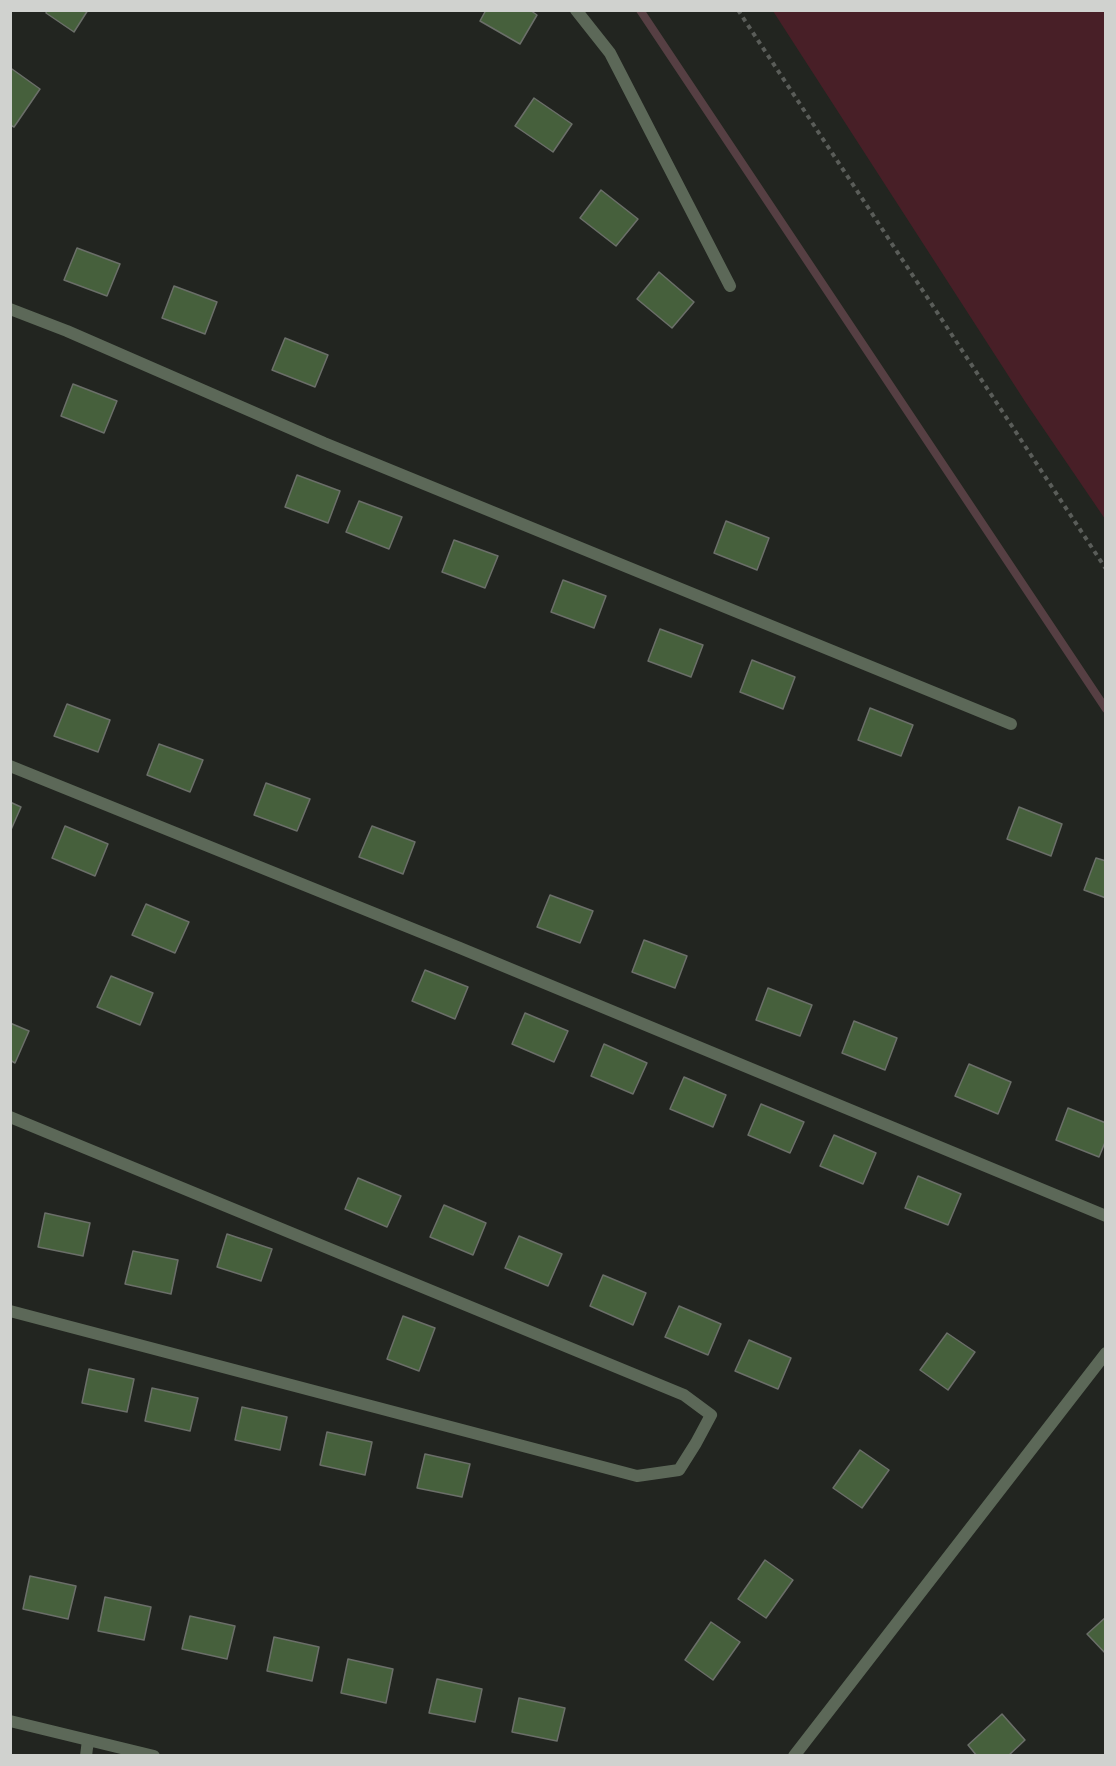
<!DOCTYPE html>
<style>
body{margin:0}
#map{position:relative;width:1116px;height:1766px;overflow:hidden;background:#222520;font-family:"IBM Plex Serif",serif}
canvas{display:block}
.frame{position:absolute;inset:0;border:12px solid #d0d2cf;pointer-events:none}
</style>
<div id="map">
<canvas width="1116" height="1766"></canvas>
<div class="frame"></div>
</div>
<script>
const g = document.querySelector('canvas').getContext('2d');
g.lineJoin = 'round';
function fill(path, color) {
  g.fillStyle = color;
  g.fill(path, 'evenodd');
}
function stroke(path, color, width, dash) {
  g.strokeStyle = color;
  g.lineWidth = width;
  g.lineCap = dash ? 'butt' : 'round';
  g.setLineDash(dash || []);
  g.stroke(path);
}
fill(new Path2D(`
 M773,11H1105V519L1026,403Z`), '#481f27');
stroke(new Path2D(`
 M640,10L1106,709`), '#563f43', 8);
const building = new Path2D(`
 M47,10H88L74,32L46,13Z
 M486,10H530L537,15L520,44L480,21Z
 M12,69L40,89L14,127L10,125V71Z
 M534,98L572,124L553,152L515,126Z
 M601,190L638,219L616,246L580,218Z
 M77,248L120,264L107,296L64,280Z
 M659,272L694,302L672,328L637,299Z
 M174,286L217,302L205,334L162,318Z
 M285,338L328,355L315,387L272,370Z
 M73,384L117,401L104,433L61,416Z
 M297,475L340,491L328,523L285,507Z
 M359,501L402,517L389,549L346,532Z
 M726,521L769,538L757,570L714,553Z
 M454,540L498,556L485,588L442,572Z
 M563,580L606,596L594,628L551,612Z
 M660,629L703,645L691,677L648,661Z
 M752,660L795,677L783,709L740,692Z
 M67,704L110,720L98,752L54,736Z
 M870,708L913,725L901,756L858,740Z
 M159,744L203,760L190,792L147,775Z
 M266,783L310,799L297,831L254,815Z
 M10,802L21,807L10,832Z
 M1019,807L1062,824L1051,856L1007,839Z
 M65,826L108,844L95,876L52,858Z
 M372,826L415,842L403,874L359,857Z
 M1096,858L1106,861V898L1084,890Z
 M550,895L593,911L580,943L537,927Z
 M146,904L189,922L175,953L132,935Z
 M644,940L687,956L675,988L632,972Z
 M425,970L468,987L455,1019L412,1001Z
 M111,976L153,993L140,1025L97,1007Z
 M768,988L812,1005L800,1036L756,1020Z
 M525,1013L568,1031L554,1062L512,1044Z
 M854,1021L897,1038L885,1070L842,1053Z
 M10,1023L29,1031L15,1063L10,1060Z
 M604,1044L647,1063L633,1094L591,1076Z
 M969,1064L1011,1082L998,1114L955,1096Z
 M684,1077L726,1095L713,1127L670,1109Z
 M761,1104L804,1122L790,1153L748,1135Z
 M1068,1108L1106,1123V1140L1099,1157L1056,1140Z
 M834,1135L876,1153L863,1184L820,1166Z
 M918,1176L961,1194L948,1225L905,1208Z
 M358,1178L401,1196L387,1227L345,1209Z
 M444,1205L486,1223L473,1255L430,1237Z
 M45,1213L90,1223L83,1256L38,1247Z
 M227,1234L272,1249L261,1281L217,1267Z
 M519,1236L562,1254L548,1286L505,1268Z
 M133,1251L178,1260L171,1294L125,1284Z
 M603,1275L646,1293L633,1325L590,1306Z
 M679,1306L721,1324L708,1355L665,1337Z
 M403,1316L435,1328L419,1371L387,1359Z
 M947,1333L975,1352L948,1390L920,1370Z
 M749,1340L791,1358L778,1389L735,1371Z
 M89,1369L134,1379L127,1412L82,1403Z
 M152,1388L198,1398L190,1431L145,1421Z
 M242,1407L287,1417L280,1450L235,1440Z
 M327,1432L372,1442L365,1475L320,1465Z
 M860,1450L889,1470L862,1508L833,1488Z
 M425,1454L470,1464L462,1497L417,1488Z
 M765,1560L793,1580L766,1618L738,1599Z
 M30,1576L76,1586L68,1619L23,1609Z
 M105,1597L151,1607L144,1640L98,1631Z
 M190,1616L235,1626L227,1659L182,1649Z
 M1106,1617V1654L1087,1634Z
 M711,1622L740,1642L713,1680L685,1660Z
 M274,1637L319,1647L312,1681L267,1671Z
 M348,1659L393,1669L386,1703L341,1693Z
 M437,1679L482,1689L475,1722L429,1713Z
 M519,1698L565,1708L557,1741L512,1732Z
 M1002,1714L1025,1740L1008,1756H977L968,1745Z`);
fill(building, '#46603c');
stroke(building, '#6b6f69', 1.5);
stroke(new Path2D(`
 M738,10L1106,569`), '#5a5d59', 4, [4.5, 4.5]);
stroke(new Path2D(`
 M576,10L610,53L730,286
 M10,309L67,331L324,443L1011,724
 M10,766L460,948L1106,1216
 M10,1117L684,1395L711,1415L696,1443L679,1470L637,1476L10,1311
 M10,1721L154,1756
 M86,1756L88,1740
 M794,1756L1106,1353`), '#5c6858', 12);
</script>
